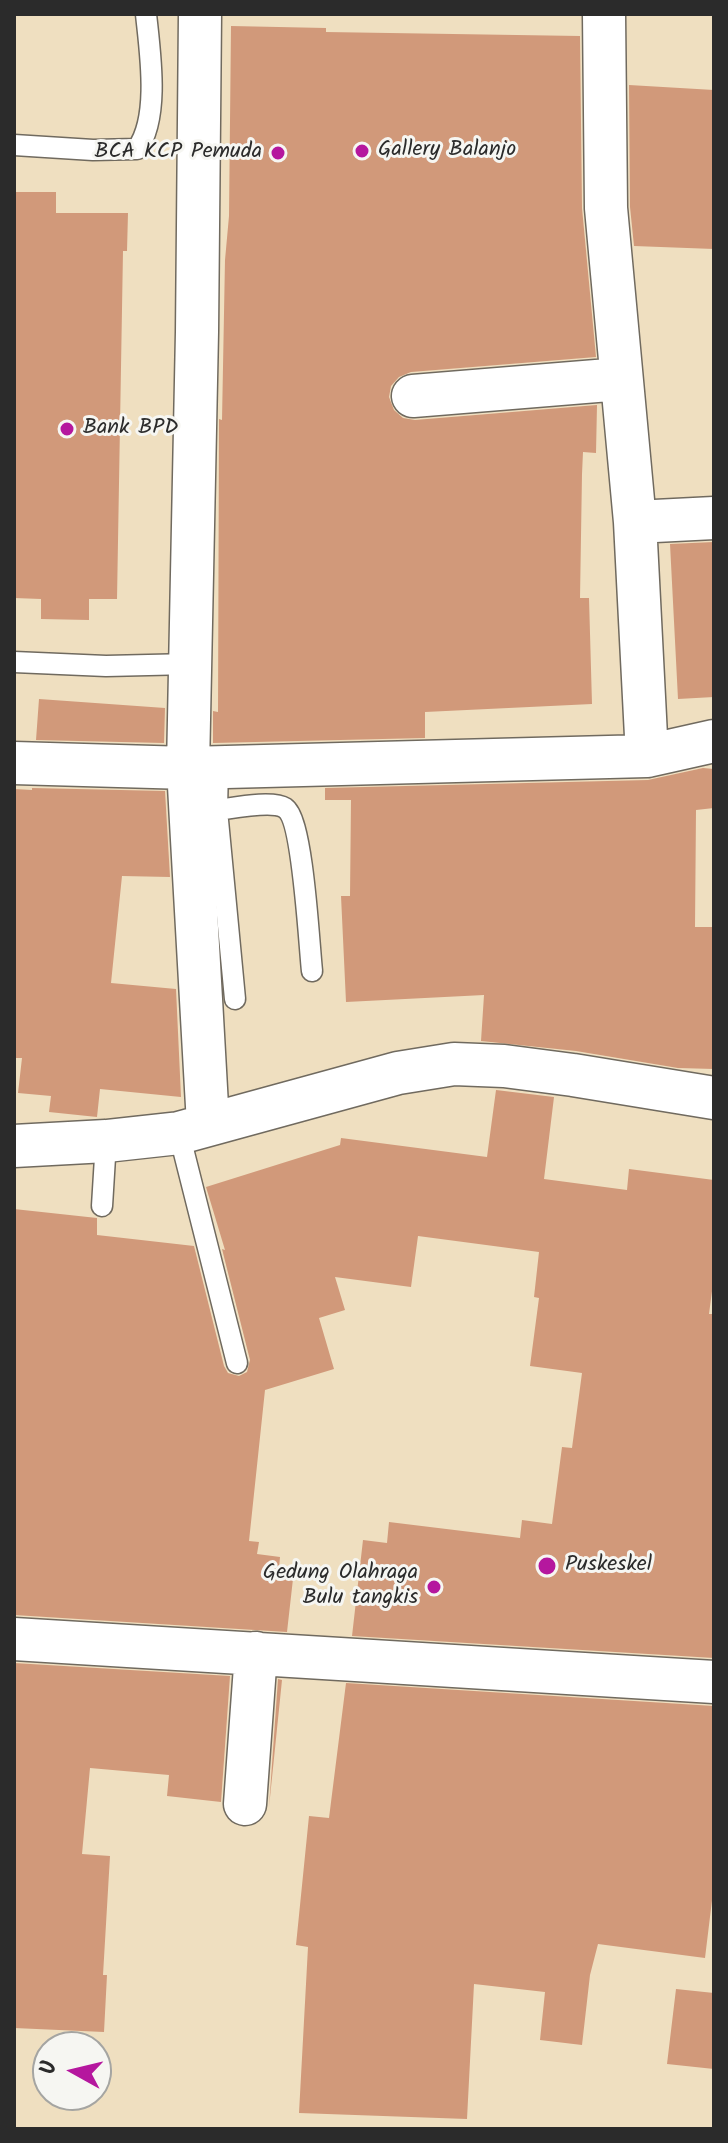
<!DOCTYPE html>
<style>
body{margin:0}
#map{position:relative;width:728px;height:2143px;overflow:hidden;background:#efdfc0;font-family:Kalam,sans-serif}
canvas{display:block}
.frame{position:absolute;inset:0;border:16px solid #2b2b2b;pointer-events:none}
.north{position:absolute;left:32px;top:2031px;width:80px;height:80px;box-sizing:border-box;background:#f6f6f2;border:2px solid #a5a5a2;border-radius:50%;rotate:278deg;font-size:22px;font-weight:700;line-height:32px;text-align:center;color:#2b2b2b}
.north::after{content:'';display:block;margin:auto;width:28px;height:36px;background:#b5179e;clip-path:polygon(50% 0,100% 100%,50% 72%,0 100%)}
</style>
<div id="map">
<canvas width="728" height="2143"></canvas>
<div class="frame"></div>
<div class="north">U</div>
</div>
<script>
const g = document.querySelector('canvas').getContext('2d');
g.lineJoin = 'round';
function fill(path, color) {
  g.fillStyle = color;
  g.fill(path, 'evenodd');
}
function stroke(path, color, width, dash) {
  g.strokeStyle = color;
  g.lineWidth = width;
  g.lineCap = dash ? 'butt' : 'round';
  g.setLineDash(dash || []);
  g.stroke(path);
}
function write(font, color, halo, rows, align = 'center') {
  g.font = font + ' Kalam,sans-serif';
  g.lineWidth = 6;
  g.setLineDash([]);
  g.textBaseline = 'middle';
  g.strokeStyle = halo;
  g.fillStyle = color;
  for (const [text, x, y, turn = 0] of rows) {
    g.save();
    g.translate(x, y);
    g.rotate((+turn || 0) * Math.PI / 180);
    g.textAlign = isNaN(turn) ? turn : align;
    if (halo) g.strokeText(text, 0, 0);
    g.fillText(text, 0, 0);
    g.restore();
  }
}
fill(new Path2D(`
 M231,26L326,28V32L580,36L582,208L596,357L411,372L399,377L391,386L389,397L394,410L403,418L415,420L597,405L596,453L583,452L582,474L580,598H589L592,704L425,712V738L213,743V711L218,712L219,426V419L222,420L225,260L229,216Z
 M629,85L714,90V249L634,246L630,207Z
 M14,192H56V213H128L127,251H123L117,599H89V620L41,619V599L14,598Z
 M714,542V697L678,699L670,544Z
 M39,699L165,708L164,743L36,740Z
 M703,768L714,769V808L696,810L695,927H714V1069L678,1068L576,1051L481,1041L484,995L346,1002L341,896H350L351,800H325V788L648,780Z
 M32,788L165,791L170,877L122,876L111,983L176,989L181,1097L100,1089L97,1117L49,1112L51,1096L18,1093L22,1058H14V789L32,790Z
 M496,1090L554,1097L544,1179L627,1190L629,1169L714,1180V1276L709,1314H714V1658L352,1636L363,1540L387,1543L389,1522L520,1538L522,1520L552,1524L562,1447L572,1448L582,1373L530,1366L539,1298L534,1297L539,1252L418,1236L411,1287L335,1277L345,1310L319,1318L334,1369L265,1390L249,1541L259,1542L257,1554L280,1557L279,1568L294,1570L287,1632L14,1615V1209L97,1218V1235L194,1246L224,1366L228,1373L239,1376L247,1372L250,1360L222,1249L225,1250L206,1187L340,1145L341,1138L487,1157Z
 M14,1663L230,1676L221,1802L167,1796L169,1775L90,1768L82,1854L110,1856L103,1975H107L104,2032L14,2028Z
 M278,1679L282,1680L269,1807Z
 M346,1683L714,1706V1884L705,1958L598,1944L590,1975L582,2045L540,2040L545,1992L474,1984L467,2119L299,2113L308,1947L296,1945L309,1816L329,1818Z
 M676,1989L714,1993V2069L667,2064Z`), '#d1997a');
const lane = new Path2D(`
 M14,145L93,150L137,149C160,118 150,52 146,14
 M14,662L106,666L191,664
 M218,766L217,810L235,999
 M217,810C233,808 272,800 285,808C303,820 309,944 312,971
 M179,1133L237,1363
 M102,1206L106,1141`);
const street = new Path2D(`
 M200,14L197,332L188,768L208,1124
 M604,14L606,208L635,522L647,756
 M413,396L621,379
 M635,522L714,518
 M14,763L188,768L647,756L714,741
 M14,1146L106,1141L179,1133L398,1073L454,1064L504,1066L573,1075L714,1098
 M14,1639L714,1682
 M245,1804L256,1653`);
stroke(lane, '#706a5f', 23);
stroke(street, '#706a5f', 45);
stroke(lane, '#fff', 20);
stroke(street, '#fff', 42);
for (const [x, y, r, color] of [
 [362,151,8,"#b5179e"],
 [278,153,8,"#b5179e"],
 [67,429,8,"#b5179e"],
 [547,1566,10,"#b5179e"],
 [434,1587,8,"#b5179e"]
]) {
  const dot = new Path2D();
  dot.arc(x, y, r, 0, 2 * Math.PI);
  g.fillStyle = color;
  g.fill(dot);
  stroke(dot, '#f6f6f2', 3);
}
write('22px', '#2b2b2b', '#f6f6f2', [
 ["Gallery Balanjo",378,151],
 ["BCA KCP Pemuda",262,153,"right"],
 ["Bank BPD",83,429],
 ["Puskeskel",565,1566],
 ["Gedung Olahraga",418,1574,"right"],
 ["Bulu tangkis",418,1599,"right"]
], 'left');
</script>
